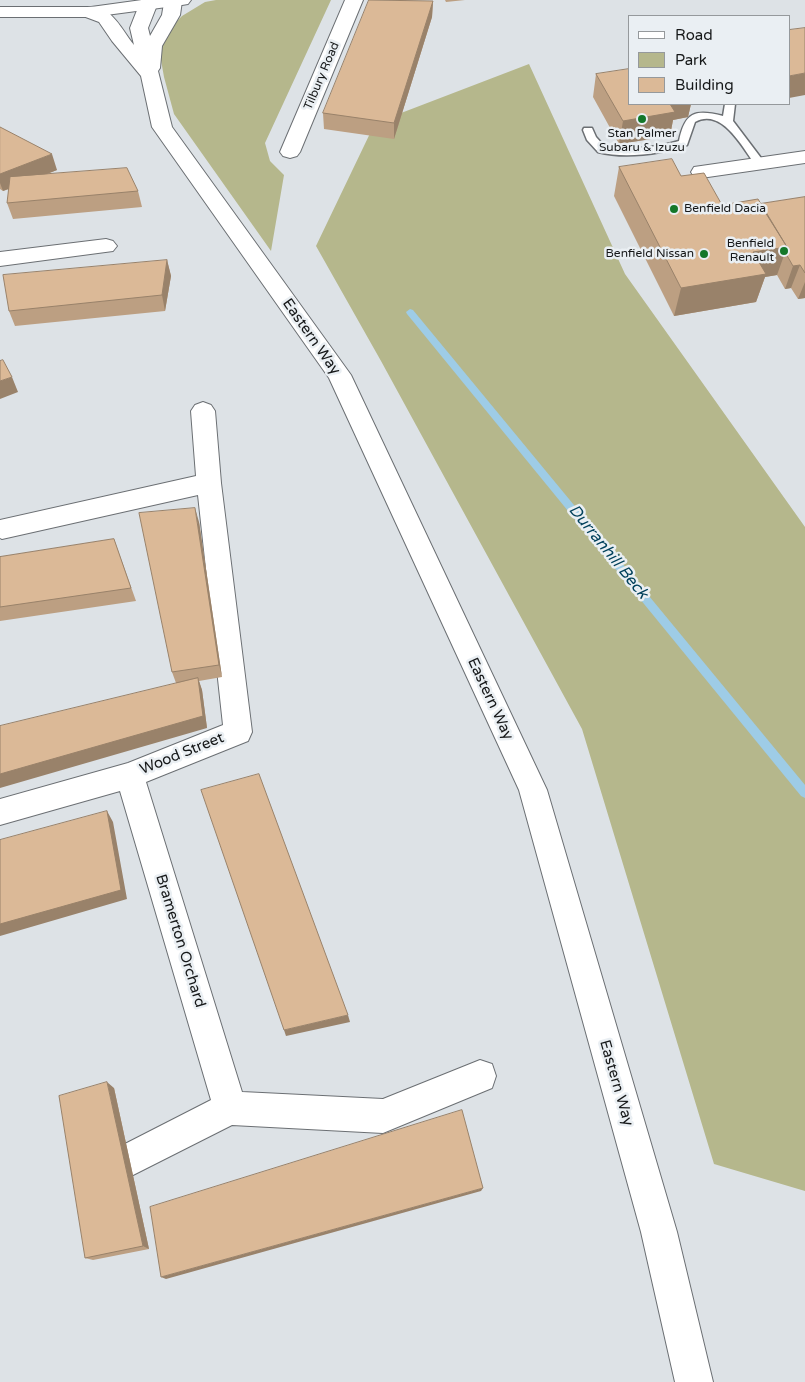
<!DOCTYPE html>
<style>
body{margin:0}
#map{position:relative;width:805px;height:1382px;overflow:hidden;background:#dde2e6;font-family:"Varela Round",sans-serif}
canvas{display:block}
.legend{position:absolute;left:628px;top:15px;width:162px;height:90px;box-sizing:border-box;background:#eaeff3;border:1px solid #95999c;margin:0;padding:6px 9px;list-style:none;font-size:15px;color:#161819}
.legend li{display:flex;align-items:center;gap:10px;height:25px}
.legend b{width:25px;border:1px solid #95999c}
</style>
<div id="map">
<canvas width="805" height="1382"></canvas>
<ul class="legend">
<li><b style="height:6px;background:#fff"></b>Road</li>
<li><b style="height:14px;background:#b5b78c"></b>Park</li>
<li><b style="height:14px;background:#dbb997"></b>Building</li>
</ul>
</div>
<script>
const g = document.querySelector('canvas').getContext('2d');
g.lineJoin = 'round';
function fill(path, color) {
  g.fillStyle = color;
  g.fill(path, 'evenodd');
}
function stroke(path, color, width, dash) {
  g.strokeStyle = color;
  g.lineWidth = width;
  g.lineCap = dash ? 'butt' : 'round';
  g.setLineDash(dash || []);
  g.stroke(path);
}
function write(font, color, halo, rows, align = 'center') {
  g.font = font + ' "Varela Round",sans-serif';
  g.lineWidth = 5;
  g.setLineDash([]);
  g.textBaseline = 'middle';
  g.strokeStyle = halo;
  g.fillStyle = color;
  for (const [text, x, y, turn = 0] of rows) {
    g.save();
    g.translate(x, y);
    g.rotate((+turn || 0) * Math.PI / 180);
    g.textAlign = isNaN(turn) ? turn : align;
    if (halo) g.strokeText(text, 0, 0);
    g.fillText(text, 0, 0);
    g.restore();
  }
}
fill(new Path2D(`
 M216,0H331L265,143L270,161L284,175L271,251L174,114L164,77L159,49L166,32L182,16L205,2Z
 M529,64L625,274L805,527V1191L714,1164L582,729L381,361L316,246L375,123Z`), '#b5b78c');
fill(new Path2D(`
 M410,309L413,310L805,785V798L801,796L407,314L406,312Z`), '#9ecce6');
const lane = new Path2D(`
 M725,104H735L733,121L764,162L765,164L764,166H756C743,148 722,107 695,122L687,145C660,154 626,159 598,152L587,140L583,130L584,128H592L596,137L605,147C628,150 656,148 679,141C685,112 695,109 723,116Z`);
const street = new Path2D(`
 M345,0H363L300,152L297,156L290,158L283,156L280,152Z
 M805,151V163L701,178L694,177L691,172L694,167L701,166Z
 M106,239L113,241L117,246L113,251L0,266V252Z
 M203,402L211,405L215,411L221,483L252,732L248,741L146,782L242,1092L383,1099L480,1060L492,1064L496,1076L492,1088L383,1133L232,1125L133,1175L121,1170L116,1158L121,1146L211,1100L120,791L0,825V799L128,763L223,725L198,495L2,539L0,538V520L196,476L191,411L195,405Z`);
const secondary = new Path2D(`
 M141,0H159L148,28L150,36L162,15L164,3L162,0L182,1L180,15L162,46L160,68L158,71L172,127L351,375L547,790L677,1232L713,1382H675L641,1232L519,790L329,378L152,127L141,76L112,41L99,22L83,16L80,12L83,8C110,1 120,28 134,45L130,28Z`);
const primary = new Path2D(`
 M142,0H191L188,4L182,5L91,17H0V7H91Z`);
stroke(lane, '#6b6f73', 3);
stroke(street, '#6b6f73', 2);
stroke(secondary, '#6b6f73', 2);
stroke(primary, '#6b6f73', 2);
fill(lane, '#fff');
fill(street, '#fff');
fill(secondary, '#fff');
fill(primary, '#fff');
fill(new Path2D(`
 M445,0H465L446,2Z
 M433,1L432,17L394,139L324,129L323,113Z
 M596,74L629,104H691L688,117L673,120L670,136L619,144L593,97Z
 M0,127L57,170L47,174L138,191L142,207L13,219L7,203L9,189L3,191L0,189Z
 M619,167L681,176L722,205L760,204L805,197V298L798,299L791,288L785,289L777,275L765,277L756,302L674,316L614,196Z
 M167,260L171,276L165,311L15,326L9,311Z
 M199,522L222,677L199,681L202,690L207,728L176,683L172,672Z
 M114,539L136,601L0,621V557Z
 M114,1088L149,1249L93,1260L85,1258Z`), '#bc9f82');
fill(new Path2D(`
 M433,1L432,17L394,139V123Z
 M805,73V95L789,98V76Z
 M669,104H691L688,117L673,120L670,136L619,144L623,121Z
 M52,154L57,170L3,191L0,183V174Z
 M787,247L777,275L765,277L756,302L674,316L681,288L753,252Z
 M167,260L171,276L165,311L162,295Z
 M800,265L791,288L785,289L793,266Z
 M805,282V298L798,299Z
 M12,377L18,392L0,399V381Z
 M195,508L199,522L222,677L219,665Z
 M198,678L202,690L207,728L0,788V774Z
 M107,811L113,822L127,899L0,936V924Z
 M348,1015L350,1022L286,1036L284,1030Z
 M107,1082L114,1088L149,1249L143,1246Z
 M483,1188L481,1191L166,1279L161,1277Z`), '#99826a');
const building = new Path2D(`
 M369,0L433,1L394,123L323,113Z
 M805,28V73L789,76V30Z
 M629,69V104H670L675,112L623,121L596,74Z
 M0,127L52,154L0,174Z
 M672,159L681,176L704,173L722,205L758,199L787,247L753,252L766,274L681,288L619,167Z
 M127,168L138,191L7,203L10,177Z
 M805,197V273L800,265L793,266L785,252L787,247L760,204Z
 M167,260L162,295L9,311L3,275Z
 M3,360L12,377L0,381V361Z
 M195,508L219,665L172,672L139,513Z
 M114,539L131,588L0,607V557Z
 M198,678L203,716L0,774V726Z
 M259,774L348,1015L284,1030L201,790Z
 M107,811L121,890L0,924V840Z
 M107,1082L143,1246L85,1258L59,1096Z
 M462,1110L483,1188L161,1277L150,1207Z`);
fill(building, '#dbb997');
stroke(building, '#99826a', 1);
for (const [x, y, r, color] of [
 [642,119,5,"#137729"],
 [674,209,5,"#137729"],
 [784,251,5,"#137729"],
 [704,254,5,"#137729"]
]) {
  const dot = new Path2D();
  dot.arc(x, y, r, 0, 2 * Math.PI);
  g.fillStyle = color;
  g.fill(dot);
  stroke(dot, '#eaeff3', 2);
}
write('12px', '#161819', '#eaeff3', [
 ["Tilbury Road",322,76,-67]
]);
write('12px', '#161819', '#eaeff3', [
 ["Stan Palmer",642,134,"center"],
 ["Subaru & Izuzu",642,148,"center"],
 ["Benfield Dacia",684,209,"left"],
 ["Benfield",774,244],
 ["Renault",774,258],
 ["Benfield Nissan",694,254]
], 'right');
write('15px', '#161819', '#eaeff3', [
 ["Eastern Way",311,337,55],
 ["Eastern Way",490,699,65],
 ["Wood Street",182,754,-22],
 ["Bramerton Orchard",180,941,73],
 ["Eastern Way",616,1083,74]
]);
write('italic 16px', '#02415b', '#eaeff3', [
 ["Durranhill Beck",608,552,51]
]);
</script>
